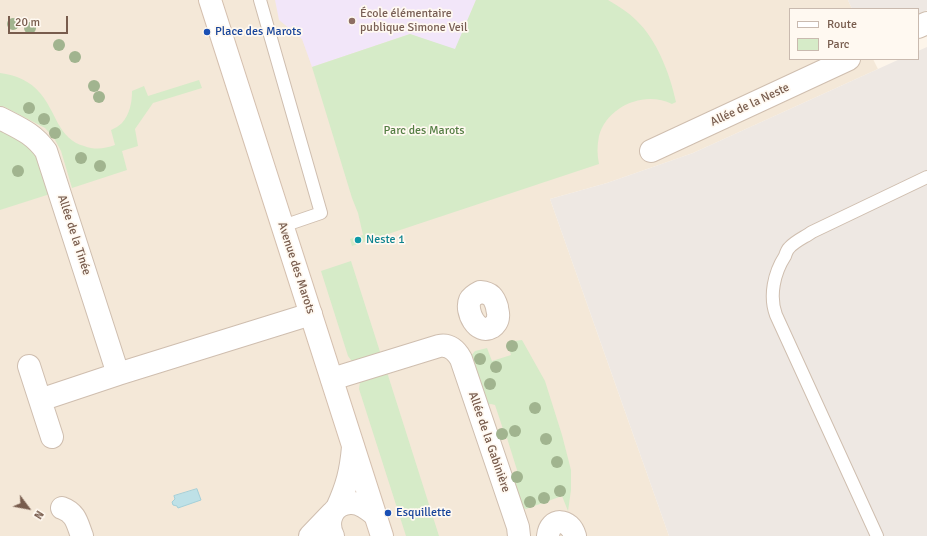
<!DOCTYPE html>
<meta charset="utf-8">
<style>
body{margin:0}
#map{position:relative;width:927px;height:536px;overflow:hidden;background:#fdf5ea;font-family:Signika,sans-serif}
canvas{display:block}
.legend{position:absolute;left:789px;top:8px;width:130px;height:52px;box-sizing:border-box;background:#fff9f1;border:1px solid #c9baaf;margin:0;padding:5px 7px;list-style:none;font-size:12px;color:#785c4d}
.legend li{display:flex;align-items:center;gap:8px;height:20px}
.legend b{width:20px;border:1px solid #c9baaf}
.north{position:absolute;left:8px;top:488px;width:40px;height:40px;-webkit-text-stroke:3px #fff9f1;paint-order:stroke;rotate:122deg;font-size:11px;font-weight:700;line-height:16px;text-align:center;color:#785c4d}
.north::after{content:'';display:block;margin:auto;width:14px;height:18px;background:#785c4d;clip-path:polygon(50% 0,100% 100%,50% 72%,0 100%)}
.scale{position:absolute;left:8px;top:16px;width:60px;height:18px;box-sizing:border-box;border:2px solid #785c4d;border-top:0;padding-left:5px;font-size:12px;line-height:14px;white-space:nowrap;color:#785c4d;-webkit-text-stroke:3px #fff9f1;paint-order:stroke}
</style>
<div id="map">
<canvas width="927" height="536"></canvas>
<ul class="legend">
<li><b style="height:5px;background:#fff"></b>Route</li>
<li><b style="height:11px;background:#d6ebc8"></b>Parc</li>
</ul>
<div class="north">N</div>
<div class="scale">20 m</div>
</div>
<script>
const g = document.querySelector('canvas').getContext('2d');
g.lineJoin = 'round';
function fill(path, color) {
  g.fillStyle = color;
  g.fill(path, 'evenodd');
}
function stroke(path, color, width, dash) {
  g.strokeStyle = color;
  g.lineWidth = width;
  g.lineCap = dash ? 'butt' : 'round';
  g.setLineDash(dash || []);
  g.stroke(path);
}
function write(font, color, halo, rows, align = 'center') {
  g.font = font + ' Signika,sans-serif';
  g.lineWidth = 3.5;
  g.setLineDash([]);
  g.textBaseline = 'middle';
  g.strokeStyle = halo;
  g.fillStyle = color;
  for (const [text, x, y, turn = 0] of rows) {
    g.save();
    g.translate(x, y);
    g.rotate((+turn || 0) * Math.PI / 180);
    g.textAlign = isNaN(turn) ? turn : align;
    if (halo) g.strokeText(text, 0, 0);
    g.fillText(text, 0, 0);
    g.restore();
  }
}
fill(new Path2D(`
 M0,0H848L852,9H790V59H873L878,69L693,153L607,183L550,199L669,536H0Z`), '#f4e8d8');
fill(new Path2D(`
 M848,0H927V10L918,15V9H852Z
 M927,47V536H669L550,199L607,183L693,153L900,59H918V51Z`), '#eee8e3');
fill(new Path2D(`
 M275,0H476L455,50L410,34L312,67L302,39L279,20Z`), '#f2e6f9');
fill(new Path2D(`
 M476,0H608C618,6 628,12 636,20C657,40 670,74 676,102L672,104C645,90 607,106 599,136C597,146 597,155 599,164L352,246L350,239L363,235L358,213L352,198L312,67L410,34L455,49Z
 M0,73C16,75 30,81 40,93C56,111 58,139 84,146C95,150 104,149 115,145L111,130C115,128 119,126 122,123C130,114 132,102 132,91L144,86L148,96L199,80L202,88L153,103L135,129L138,146L122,151L127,170L72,188L61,151L54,138L45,128L3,106L1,108H0Z
 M0,130L24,142L36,154L50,194L0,210Z
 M351,261L382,358L354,363L351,360L348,356L321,271Z
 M522,340L545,381L562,435L571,470V490L568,511L562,496L526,509L522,507L511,476L516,474L517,470L507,438L499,441L496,432L503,429L495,405L491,404L487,405L471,356L475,351L487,348L492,361L511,355L507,342Z
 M386,369L439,536H406L359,389L360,382L362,378Z`), '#d6ebc8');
const water = new Path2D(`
 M197,489L201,500L178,508L177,506L173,505L172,502L175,499L174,496Z`);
fill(water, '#bee1e7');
stroke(water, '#a4d0d9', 1);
const lane = new Path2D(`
 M260,0L321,213L283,226
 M877,536L776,315C769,296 774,273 785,256C786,253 787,250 789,248C795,241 805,237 812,232L927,177`);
const street = new Path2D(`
 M918,27L927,23
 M0,118C19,128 33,133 46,151L118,374L40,400L29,366
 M651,151L849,59
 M480,292C491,293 494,297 497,307C497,310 499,314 498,317C498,321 495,325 492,327C477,336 465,311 470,300C472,296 476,294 480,292Z
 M118,374L311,314
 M332,379L439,346C449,344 456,350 461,359L518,527L519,536
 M40,400L52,437
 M62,508C76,513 77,523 82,536
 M337,508C347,486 351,471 353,447
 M310,536L332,513
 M333,536C326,522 332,504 350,503C360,502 368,509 375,515
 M548,536C550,517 570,518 575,536`);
const secondary = new Path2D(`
 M210,0L382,536`);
stroke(lane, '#cfbeaf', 14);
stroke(street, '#cfbeaf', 24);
stroke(secondary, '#d5c0af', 24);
stroke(lane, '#fff', 12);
stroke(street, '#fff', 22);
stroke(secondary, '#fff', 22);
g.fillStyle = '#a1b48f';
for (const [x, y] of [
 [13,24],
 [30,28],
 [59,45],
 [75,57],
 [94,86],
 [99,97],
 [29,108],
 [44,119],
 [55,133],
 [81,158],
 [100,166],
 [18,171],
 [512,346],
 [480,359],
 [496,367],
 [490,384],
 [535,408],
 [515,431],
 [502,434],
 [546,439],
 [557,462],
 [517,477],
 [560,491],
 [544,498],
 [530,502]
]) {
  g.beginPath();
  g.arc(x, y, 6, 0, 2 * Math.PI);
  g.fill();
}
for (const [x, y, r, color] of [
 [352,21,4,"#8d6e63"],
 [207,32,4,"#1a4fb4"],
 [358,240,4,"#0f9aa8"],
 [388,513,4,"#1a4fb4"]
]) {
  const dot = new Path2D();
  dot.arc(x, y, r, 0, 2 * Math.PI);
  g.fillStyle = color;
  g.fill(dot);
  stroke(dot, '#fff9f1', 1.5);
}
write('12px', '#785e54', '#fff9f1', [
 ["École élémentaire",360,14],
 ["publique Simone Veil",360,28]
], 'left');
write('12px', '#164399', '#fff9f1', [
 ["Place des Marots",215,32],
 ["Esquillette",396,513]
], 'left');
write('12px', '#785c4d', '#fff9f1', [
 ["Allée de la Neste",750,105,-25],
 ["Allée de la Tinée",74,235,72],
 ["Avenue des Marots",296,268,72],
 ["Allée de la Gabinière",489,442,71]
]);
write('12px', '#557e44', '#fff9f1', [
 ["Parc des Marots",424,131]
]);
write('12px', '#0d838f', '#fff9f1', [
 ["Neste 1",366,240]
], 'left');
</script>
